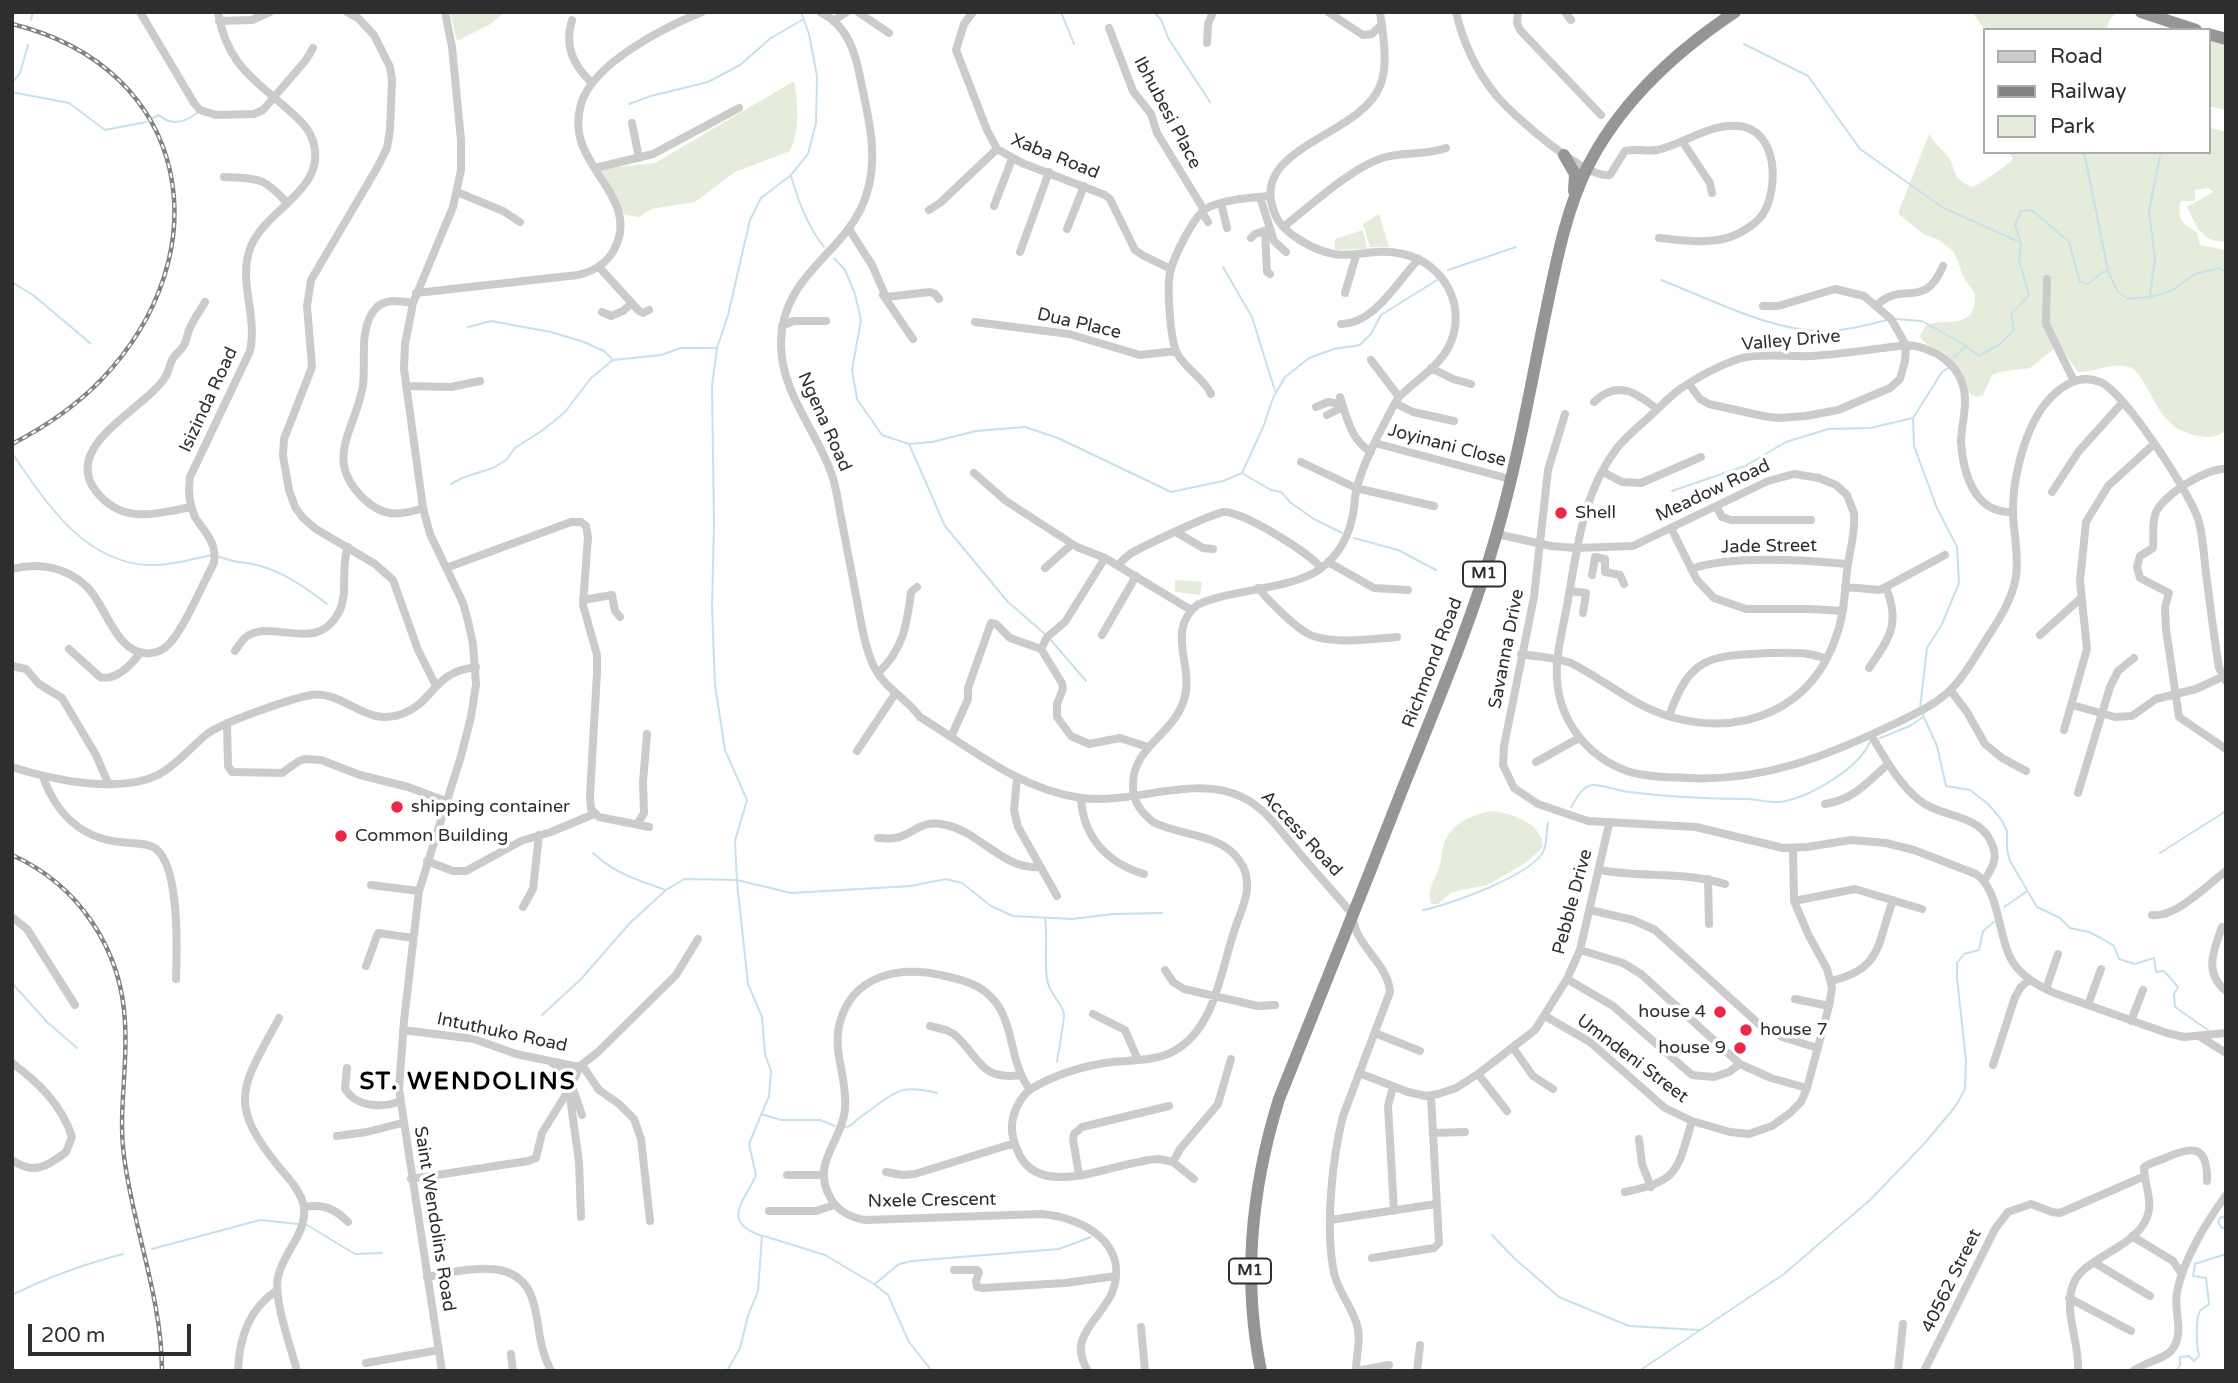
<!DOCTYPE html>
<style>
body{margin:0}
#map{position:relative;width:2238px;height:1383px;overflow:hidden;background:#fff;font-family:"Varela Round",sans-serif}
canvas{display:block}
.frame{position:absolute;inset:0;border:14px solid #2e2e2e;pointer-events:none}
.legend{position:absolute;left:1983px;top:28px;width:228px;height:126px;box-sizing:border-box;background:#fff;border:2px solid #ababab;margin:0;padding:9px 12px;list-style:none;font-size:21px;color:#2e2e2e}
.legend li{display:flex;align-items:center;gap:14px;height:35px}
.legend b{width:35px;border:2px solid #ababab}
.scale{position:absolute;left:28px;top:1324px;width:163px;height:32px;box-sizing:border-box;border:4px solid #2e2e2e;border-top:0;padding-left:9px;font-size:21px;line-height:24px;white-space:nowrap;color:#2e2e2e;-webkit-text-stroke:5px #fff;paint-order:stroke}
</style>
<div id="map">
<canvas width="2238" height="1383"></canvas>
<div class="frame"></div>
<ul class="legend">
<li><b style="height:9px;background:#cbcbcb"></b>Road</li>
<li><b style="height:9px;background:#838383"></b>Railway</li>
<li><b style="height:19px;background:#e6ecdb"></b>Park</li>
</ul>
<div class="scale">200 m</div>
</div>
<script>
const g = document.querySelector('canvas').getContext('2d');
g.lineJoin = 'round';
function fill(path, color) {
  g.fillStyle = color;
  g.fill(path, 'evenodd');
}
function stroke(path, color, width, dash) {
  g.strokeStyle = color;
  g.lineWidth = width;
  g.lineCap = dash ? 'butt' : 'round';
  g.setLineDash(dash || []);
  g.stroke(path);
}
function write(font, color, halo, rows, align = 'center') {
  g.font = font + ' "Varela Round",sans-serif';
  g.lineWidth = 7;
  g.setLineDash([]);
  g.textBaseline = 'middle';
  g.strokeStyle = halo;
  g.fillStyle = color;
  for (const [text, x, y, turn = 0] of rows) {
    g.save();
    g.translate(x, y);
    g.rotate((+turn || 0) * Math.PI / 180);
    g.textAlign = isNaN(turn) ? turn : align;
    if (halo) g.strokeText(text, 0, 0);
    g.fillText(text, 0, 0);
    g.restore();
  }
}
fill(new Path2D(`
 M450,12H505L489,25L457,41Z
 M1972,12H2118L2110,19L2106,30H1985Z
 M2208,39L2226,44V110L2208,106Z
 M794,81C798,103 800,130 790,151L735,172L695,202L651,209L639,217L625,215L601,169L655,163Z
 M2208,127L2226,132V185L2222,188L2226,187V242C2200,241 2198,228 2187,207L2213,192L2209,188L2195,190V201H2181C2176,219 2183,224 2197,233L2200,245L2226,250V431C2217,437 2209,438 2199,436C2158,429 2158,398 2135,370C2118,359 2097,372 2078,372L2062,349H2054L2030,368L2000,372L1992,375L1983,395L1976,397L1970,394C1964,377 1957,363 1942,352C1934,346 1923,345 1920,336L1925,326C1945,316 1976,333 1975,294L1964,278L1954,252L1939,240L1923,234L1898,213L1929,134C1934,143 1938,145 1944,152C1957,164 1950,180 1973,187C1981,183 2009,165 2013,158L2008,152H2208Z
 M1379,214L1389,247H1370L1363,224Z
 M1363,230L1367,249L1335,250V239Z
 M1175,580L1202,582L1200,595L1175,592Z
 M1493,811C1513,814 1542,823 1543,847L1527,862L1487,885L1452,892L1438,904H1432C1425,893 1435,880 1439,868C1441,861 1441,854 1443,847C1449,824 1472,814 1493,811Z`), '#e6ecdb');
stroke(new Path2D(`
 M1061,12L1074,44
 M1154,12L1162,21L1168,38L1210,102
 M31,20L33,12
 M2058,29V30
 M1744,44L1808,76L1860,149L1942,207L2019,242
 M12,83L20,73L28,45
 M12,92L69,103L105,130L146,122
 M629,104L651,96L708,82L740,65L771,38L802,20
 M153,118L159,115C171,126 184,123 197,113
 M2084,152L2108,271
 M791,176C799,203 807,225 824,247
 M834,258L845,270L855,294L861,320L852,370L857,399L882,435L909,444L932,442L976,431L1025,427L1058,438L1171,492L1223,481L1242,473L1264,425L1273,398L1285,377L1309,358L1334,349L1360,345L1371,334L1381,315L1437,280
 M1223,267L1252,317L1275,391
 M1448,270L1516,247
 M1661,280C1711,299 1776,334 1829,331C1849,330 1868,325 1887,320
 M12,282L33,295L90,343
 M2150,296L2155,257L2149,211L2160,156
 M1896,319L1922,321L1965,345
 M468,327L491,321L551,332L584,342L604,351L612,359
 M1954,357L1966,346L1979,356L1999,345L2014,330L2011,314L2029,295L2019,260L2021,243L2015,225L2021,211L2032,210L2069,242L2080,282L2088,284L2102,272H2108L2118,292L2128,299L2150,297L2171,291L2195,274L2219,268L2226,272
 M909,444L945,526L1008,602L1046,635
 M12,453C45,501 83,562 148,565C169,566 192,559 212,555
 M1242,473L1271,490L1281,492L1291,503L1314,519L1342,533
 M451,484L462,478L493,468L506,460L515,448L543,430L565,412L591,378L613,360L661,355L681,348H717
 M1672,491L1745,466L1786,442L1828,429L1870,428L1913,418
 M1354,538L1398,550L1436,570
 M218,556C232,563 246,562 260,566C284,572 308,589 327,604
 M1050,639L1086,681
 M1920,708L1927,648L1942,624L1959,583L1957,547L1937,508L1914,446L1913,418L1942,372L1948,368
 M1922,713L1937,746L1946,786L1970,790L1988,804L2001,819L2007,831V850L2010,861L2037,907L2060,918L2070,928L2089,932L2101,938L2114,946L2119,959L2135,964L2154,958L2156,972L2164,971L2178,987L2174,994L2175,1007L2208,1030
 M1880,738L1910,726L1923,717
 M1571,807C1576,799 1582,786 1593,785C1599,784 1620,791 1629,792C1669,797 1707,799 1747,799C1758,799 1769,803 1779,802C1808,799 1859,768 1870,742
 M593,853C614,873 639,881 666,890
 M2160,853L2226,811
 M2004,907L2026,892
 M1423,910C1447,906 1535,874 1544,850C1547,843 1546,831 1548,823
 M1045,918C1048,939 1044,959 1047,979C1049,993 1060,1001 1064,1013C1065,1017 1058,1054 1057,1062
 M12,983L47,1022L77,1048
 M542,1015L581,979L629,924L666,890L684,879L737,880L791,893L911,886L946,879L962,883L991,906L1013,916L1072,919L1113,914L1162,913
 M2224,1040L2226,1043
 M761,1114L781,1120H820L835,1126
 M845,1127L850,1126C857,1119 865,1114 873,1108C897,1089 906,1085 937,1093
 M2226,1216L2220,1218L2218,1222L2222,1228H2226
 M307,1225L355,1254L382,1253
 M1492,1235L1514,1258L1559,1297L1629,1326L1699,1330
 M764,1236L825,1255L874,1284L888,1295L909,1342L932,1371
 M152,1249L260,1220L298,1224
 M875,1284L899,1264L912,1261L1059,1249L1091,1237
 M12,1295C48,1277 85,1264 123,1254
 M727,1371L740,1348L748,1316L758,1291L762,1236C720,1221 744,1203 756,1175L749,1144L769,1096L771,1071L765,1054L762,1017L748,984L737,882L735,841L747,800L725,750L715,685L712,607L714,524L712,386L717,348L728,315L750,220L761,198L791,175L808,154L816,123L817,76L809,34L801,12
 M1639,1371L1784,1274L1870,1200L1923,1145L1955,1107L1965,1089L1966,1061L1957,978V963L1964,954L1979,950L1983,931L1994,922
 M2176,1371L2180,1365V1357L2189,1356L2194,1361L2199,1356C2197,1348 2195,1318 2200,1311C2202,1308 2206,1307 2209,1304L2206,1278L2193,1276L2195,1264L2226,1254`), '#c6e1ed', 2);
stroke(new Path2D(`
 M140,12L194,103L200,110L216,115L254,114L263,110L306,60L313,48
 M347,12L358,18L374,35L390,67L392,80L390,130L387,148L377,168L311,280L307,306L312,367L284,439L283,456L289,490L295,507L303,518L316,529L375,564L393,580L418,650L436,686
 M820,12C848,25 856,54 861,82C869,120 879,158 866,196C847,254 781,273 781,344C781,393 817,431 832,475C836,487 838,500 840,512C845,538 850,564 855,590C860,615 863,643 874,667C885,689 907,698 920,717C972,749 1019,789 1081,798C1134,805 1196,773 1244,798C1266,809 1281,832 1297,850C1315,872 1335,893 1353,915C1353,945 1388,962 1390,992L1343,1116C1332,1159 1325,1229 1334,1273C1338,1291 1350,1304 1356,1322C1362,1337 1356,1355 1356,1371
 M858,12L889,33
 M973,12L964,24L956,50L987,130L997,149L1022,163L1105,195L1110,199L1135,250L1144,256L1171,269
 M1328,12L1363,35L1372,34L1382,24
 M1456,12C1463,42 1477,72 1496,95C1512,115 1585,179 1610,175L1625,151C1636,148 1647,152 1657,150C1684,144 1710,123 1739,126C1778,130 1779,188 1763,214C1757,223 1743,232 1733,236C1710,245 1683,240 1659,238
 M1518,12L1517,23L1520,30L1601,115
 M1565,12L1571,20
 M572,20C564,46 573,65 592,83
 M219,21L252,20L270,12
 M833,21L847,12
 M1109,28L1133,91L1151,114L1157,133L1204,210
 M1207,43L1208,24L1213,12
 M632,123L639,158
 M1682,141L1710,183L1712,193
 M595,168L653,154L739,108
 M224,177C258,179 263,176 287,203
 M457,192L503,211L520,222
 M1260,197L1274,241L1286,252
 M1221,203L1227,228
 M994,206L1012,159
 M929,210L940,203L997,149
 M1202,212L1208,222
 M1283,227C1312,205 1348,170 1382,158C1403,151 1425,156 1446,148
 M849,229L872,265L886,297L930,292L935,294L939,299
 M1067,229L1084,186
 M1265,231L1267,272L1270,274
 M1251,238L1255,234L1267,230
 M1020,252L1049,172
 M599,267L639,311L643,313L649,310
 M2047,279L2046,324L2074,381
 M416,293L578,275C594,271 607,264 615,248C636,205 592,178 581,141C577,129 578,115 581,104C593,63 665,27 702,12
 M1345,293L1356,256
 M883,295L913,339
 M413,303C401,301 387,298 377,307C358,326 366,361 363,385C356,430 322,459 364,499C383,517 399,516 423,508
 M1877,305C1903,280 1924,311 1943,266
 M602,312L611,316L623,311L632,303
 M975,322L1069,334L1140,355L1176,351
 M1341,324C1375,324 1397,281 1419,259
 M782,326L793,321H826
 M1371,360L1399,397
 M1431,368L1453,379L1471,384
 M1689,384L1700,399L1709,404L1763,416L1778,418L1806,416L1838,410L1890,388L1900,379L1905,361L1906,345L1891,319L1864,296L1835,289L1778,306H1763
 M406,386L451,387L480,381
 M1211,394C1203,377 1185,369 1177,353C1170,340 1167,288 1170,273C1173,258 1194,215 1207,208C1225,199 1250,198 1270,196
 M1340,397C1347,418 1351,440 1371,452
 M1594,402C1617,379 1637,393 1657,409
 M1395,403L1413,412L1454,421
 M1316,407L1328,402L1342,404
 M1565,414L1548,470L1534,597L1504,746L1503,765L1514,788L1538,804L1588,821L1696,827L1783,848L1807,847L1851,840L1886,843L1914,850L1976,874C2001,891 1997,939 2014,964C2024,978 2039,986 2054,993L2167,1033L2184,1037L2226,1033
 M1327,415L1343,407
 M1375,443L1510,479
 M1301,462L1356,488L1434,506
 M2226,469C2207,467 2161,496 2155,515C2152,525 2154,537 2153,548L2140,556L2137,567L2140,578L2169,593L2165,607L2166,629L2179,717L2226,749
 M1603,472L1622,482L1641,483L1701,457
 M974,473L1006,501L1077,547L1105,558L1191,610
 M2052,492L2079,451L2123,402
 M1716,506L1722,517L1731,520H1811
 M191,507C159,513 127,524 101,497C53,448 146,410 166,376C169,370 170,362 174,357C177,352 182,350 184,345C187,340 187,335 189,330C193,320 200,311 205,302
 M2013,512C1975,514 1963,474 1961,442C1961,427 1966,413 1965,398C1963,366 1936,347 1906,345C1875,349 1843,354 1812,356C1790,357 1764,353 1742,358C1722,364 1698,377 1680,389C1669,397 1659,408 1648,418C1638,427 1626,437 1617,448C1584,491 1578,543 1569,594C1565,622 1555,652 1557,680C1560,722 1588,757 1627,771C1645,777 1668,777 1687,778C1763,782 1827,756 1894,724C1912,715 1931,707 1946,694C1963,679 1975,657 1987,638C1999,620 2013,598 2016,576C2019,556 2014,535 2013,515C2012,482 2023,435 2042,408C2055,390 2077,372 2100,382C2123,390 2193,497 2199,522C2203,538 2204,556 2206,573C2210,605 2214,636 2219,668L2226,681
 M1671,528L1697,580L1714,598L1746,609H1810L1842,611
 M1176,532L1203,548L1213,549
 M1497,534L1551,546L1576,548L1633,546L1768,481L1794,474L1819,478L1836,485L1847,495L1854,513C1856,532 1849,553 1847,571C1845,591 1844,615 1837,634C1813,709 1744,737 1671,717C1635,707 1606,681 1573,664C1558,657 1537,657 1521,654
 M1105,558L1065,622L1047,637L1041,649L1062,683L1063,689L1057,704V717L1071,736L1089,744L1120,738L1148,747
 M1328,562L1374,588L1408,590
 M1118,565C1122,561 1126,557 1130,554C1141,547 1213,513 1224,512C1242,511 1310,553 1321,568
 M446,568L571,522H581L586,526L588,537L583,605L597,655V673L590,795L591,809L599,817L649,827
 M1045,568L1072,544
 M12,569C39,562 67,567 87,587C107,606 116,657 151,653C158,653 164,649 169,644C185,627 202,585 214,563C217,542 205,533 195,517C189,504 188,490 190,477L250,351C258,315 237,280 251,246C267,208 328,189 313,141C308,125 295,116 283,105C248,75 226,60 218,12
 M1691,569C1731,555 1805,560 1848,564
 M1592,575L1595,557L1605,559V572L1620,575L1624,584
 M1845,587L1880,590L1945,555
 M1258,588C1269,601 1298,631 1313,636C1336,644 1372,639 1397,637
 M1570,591L1586,593L1583,613
 M583,600L612,595L615,611L620,617
 M1102,635L1136,576
 M2040,635L2081,598
 M69,649L100,677C116,681 131,665 140,653
 M235,651C239,645 243,638 249,635C276,620 317,654 339,612C349,592 340,568 348,547
 M12,666L26,669L39,684L62,698L96,755L108,783
 M1869,668C1889,639 1901,623 1886,588
 M878,673C903,650 907,625 911,592L917,587
 M1951,691L1967,712L1985,744L2002,758L2026,771
 M2072,705L2115,717L2132,716L2156,699L2196,689L2222,677
 M1669,716C1690,656 1710,656 1767,653C1789,653 1806,651 1826,659
 M227,723L228,766L232,772L282,773L299,761L305,759L321,760L360,775L408,787L446,801
 M2064,730L2087,649L2080,581L2086,522L2108,486L2154,444
 M1871,735C1885,758 1898,783 1919,800C1941,818 1978,813 1991,842C1999,858 1993,866 1984,881
 M951,737L968,699V688L991,623L996,624L1010,638L1041,649
 M857,751L895,694
 M1536,762L1579,738
 M12,767C52,780 119,794 158,775C177,765 191,747 207,734C223,722 290,699 311,695C344,690 366,728 402,714C435,702 432,672 476,667
 M43,777C56,813 81,838 120,842C131,844 147,842 156,849C180,868 177,951 176,979
 M1017,778L1014,810L1018,827L1057,896
 M2078,793L2110,687L2118,671L2134,658
 M1081,798C1083,837 1107,863 1144,874
 M1825,804C1853,800 1868,782 1888,764
 M638,823L644,813L643,782L647,734
 M878,838C883,838 890,839 895,838C916,834 918,819 946,825C980,832 1003,870 1040,867
 M427,861L453,871H466L521,841L551,832L594,814
 M1600,870C1641,878 1683,871 1725,884
 M1708,879L1709,924
 M371,885L419,891
 M1794,901L1855,889L1922,909
 M523,907L533,889L539,835
 M1590,910L1633,920L1655,930L1760,1025L1782,1037L1818,1048
 M2152,915C2176,918 2207,885 2226,871
 M12,917L27,929L75,1005
 M2222,927C2213,951 2204,973 2226,991
 M1580,950L1623,963L1641,974L1740,1064L1771,1078L1807,1088
 M366,966L378,933L413,938
 M1165,970L1173,982L1184,989L1258,1006L1275,1005
 M1567,979L1613,1006L1692,1075L1714,1077L1729,1072L1740,1064
 M1831,981C1883,969 1877,943 1893,900
 M2046,989L2058,954
 M1795,999L1829,1006
 M2088,1005L2101,969
 M1093,1014L1125,1030L1138,1060
 M1545,1016L1590,1042L1665,1108L1692,1121L1730,1132L1749,1134L1772,1126L1790,1113L1801,1102L1807,1088L1829,1006L1832,988L1827,969L1808,934L1794,901L1793,849
 M279,1018C243,1086 225,1101 279,1167C289,1179 301,1191 304,1207C307,1234 283,1252 278,1277C273,1299 291,1347 297,1371
 M2131,1021L2143,990
 M930,1026L946,1030L954,1034C980,1057 980,1081 1020,1075
 M403,1030L474,1039L516,1054L584,1068L599,1090L619,1104L634,1119L641,1139L650,1221
 M1375,1033L1420,1051
 M2199,1036L2226,1053
 M1514,1049L1533,1076L1553,1089
 M551,1062L573,1080
 M12,1063C38,1082 62,1105 72,1137L66,1152C47,1167 33,1175 12,1160
 M1993,1065L2015,997L2021,987L2029,980
 M347,1068L345,1089C356,1107 381,1108 399,1102
 M1359,1073L1408,1092L1426,1096L1438,1094L1456,1088L1478,1074L1535,1030L1567,979L1580,950L1609,824
 M1478,1074L1507,1111
 M1393,1087L1388,1106L1394,1211
 M573,1089L582,1115
 M569,1090L579,1162L581,1217
 M1030,1090C1008,1060 1015,1022 992,998C979,984 963,980 945,976C900,965 851,974 839,1026C833,1054 848,1081 845,1110C841,1144 810,1163 831,1199C839,1212 852,1218 866,1220L1041,1214C1083,1217 1131,1244 1112,1293C1104,1311 1085,1326 1081,1345C1080,1354 1083,1363 1088,1371
 M1433,1133L1465,1132
 M337,1136L367,1132L402,1123
 M1639,1139L1642,1164L1651,1187
 M1173,1162L1180,1149L1218,1104L1231,1059
 M886,1172L902,1175L915,1174L1008,1145H1015
 M787,1175H823
 M1079,1175L1073,1139L1074,1134L1082,1127L1169,1106
 M411,1179L528,1161L536,1158L542,1133L571,1086L580,1066L598,1052L676,975L698,939
 M1194,1179L1173,1162L1159,1159C1119,1160 1044,1201 1020,1156C1015,1146 1011,1136 1012,1125C1013,1112 1020,1097 1031,1089C1053,1075 1086,1065 1112,1062C1132,1060 1156,1061 1174,1051C1214,1029 1220,975 1233,935C1237,920 1245,906 1247,890C1248,879 1245,868 1239,860C1220,833 1180,836 1153,822C1141,812 1133,802 1133,786C1132,745 1176,735 1185,696C1193,664 1166,631 1197,605C1233,589 1276,591 1312,574C1333,563 1347,542 1352,519C1355,508 1354,497 1357,487C1365,458 1381,430 1395,403L1399,397C1415,381 1437,368 1448,348C1469,309 1445,263 1403,254C1361,245 1346,269 1300,240C1290,234 1279,225 1275,214C1246,147 1360,137 1380,86C1389,65 1383,35 1380,12
 M1625,1192C1679,1181 1677,1171 1692,1121
 M304,1207C324,1204 334,1208 348,1222
 M769,1211H816L834,1205
 M1330,1220L1436,1204
 M2132,1236L2173,1261L2182,1274
 M1372,1258L1434,1248L1439,1243L1431,1096
 M2095,1263L2150,1296
 M954,1270H977L979,1272L976,1281L977,1287L983,1288L1065,1283L1116,1276
 M427,1277C462,1271 519,1253 533,1301C541,1328 537,1343 551,1371
 M2069,1298L2131,1331
 M1141,1327L1145,1371
 M511,1354L513,1371
 M366,1363L439,1350
 M238,1371C239,1338 249,1309 276,1291
 M442,1371L399,1089L404,1021L419,891L461,756L471,717L476,684L473,644L468,621L463,603L430,534L423,508L404,369L405,344L413,303L453,207L461,170V140L452,47L445,12
 M1356,1371L1389,1365
 M1417,1371L1420,1345
 M1898,1371L1903,1324
 M1924,1371L1995,1229L2008,1212L2031,1204L2052,1212L2060,1213L2145,1176
 M2078,1371C2080,1342 2063,1312 2073,1285C2083,1255 2143,1248 2149,1210C2151,1195 2144,1182 2144,1167C2150,1163 2158,1161 2165,1158C2192,1146 2208,1144 2207,1181
 M2133,1371C2143,1363 2164,1359 2171,1351C2186,1333 2173,1312 2177,1292C2183,1260 2207,1221 2226,1195`), '#cbcbcb', 8);
stroke(new Path2D(`
 M2141,12L2196,30
 M2208,34L2226,39
 M1564,155L1575,174L1574,191
 M1261,1371C1242,1278 1251,1189 1279,1099C1321,995 1363,890 1404,785C1437,703 1472,621 1496,536C1518,461 1531,383 1547,306C1557,259 1566,211 1587,168C1620,102 1675,52 1735,12`), '#959595', 12);
const rail = new Path2D(`
 M12,24C192,68 223,252 102,379C76,406 45,427 12,444
 M12,855C79,885 122,950 125,1023C128,1067 118,1112 124,1156C133,1228 162,1298 162,1371`);
stroke(rail, '#838383', 4.5);
stroke(rail, '#fff', 2, [5]);
for (const [x, y, r, color] of [
 [1561,513,7,"#ee2746"],
 [397,807,7,"#ee2746"],
 [341,836,7,"#ee2746"],
 [1720,1012,7,"#ee2746"],
 [1746,1030,7,"#ee2746"],
 [1740,1048,7,"#ee2746"]
]) {
  const dot = new Path2D();
  dot.arc(x, y, r, 0, 2 * Math.PI);
  g.fillStyle = color;
  g.fill(dot);
  stroke(dot, '#fff', 2.5);
}
for (const [x, y, w] of [
 [1484,574,42],
 [1250,1271,42]
]) {
  const box = new Path2D();
  box.roundRect(x - w / 2, y - 12.5, w, 25, 5);
  g.fillStyle = '#fff';
  g.fill(box);
  stroke(box, '#2e2e2e', 2);
}
write('bold 16px', '#2e2e2e', null, [
 ["M1",1484,574],
 ["M1",1250,1271]
]);
write('18px', '#2e2e2e', '#fff', [
 ["Ibhubesi Place",1167,113,62],
 ["Xaba Road",1055,157,22],
 ["Dua Place",1079,324,13],
 ["Valley Drive",1791,341,-5],
 ["Isizinda Road",209,400,-65],
 ["Ngena Road",824,422,66],
 ["Joyinani Close",1447,446,15],
 ["Meadow Road",1713,491,-25],
 ["Jade Street",1769,547,-1],
 ["Savanna Drive",1507,649,-79],
 ["Richmond Road",1433,663,-69],
 ["Access Road",1301,834,47],
 ["Pebble Drive",1573,902,-75],
 ["Intuthuko Road",502,1033,12],
 ["Umndeni Street",1632,1059,37],
 ["Nxele Crescent",932,1201,-1],
 ["Saint Wendolins Road",434,1219,81],
 ["40562 Street",1952,1281,-64]
]);
write('18px', '#2e2e2e', '#fff', [
 ["Shell",1575,513],
 ["shipping container",411,807],
 ["Common Building",355,836],
 ["house 4",1706,1012,"right"],
 ["house 7",1760,1030],
 ["house 9",1726,1048,"right"]
], 'left');
g.letterSpacing = '2px';
write('bold 24px', '#000', '#fff', [
 ["ST. WENDOLINS",468,1083]
]);
g.letterSpacing = '0px';
</script>
